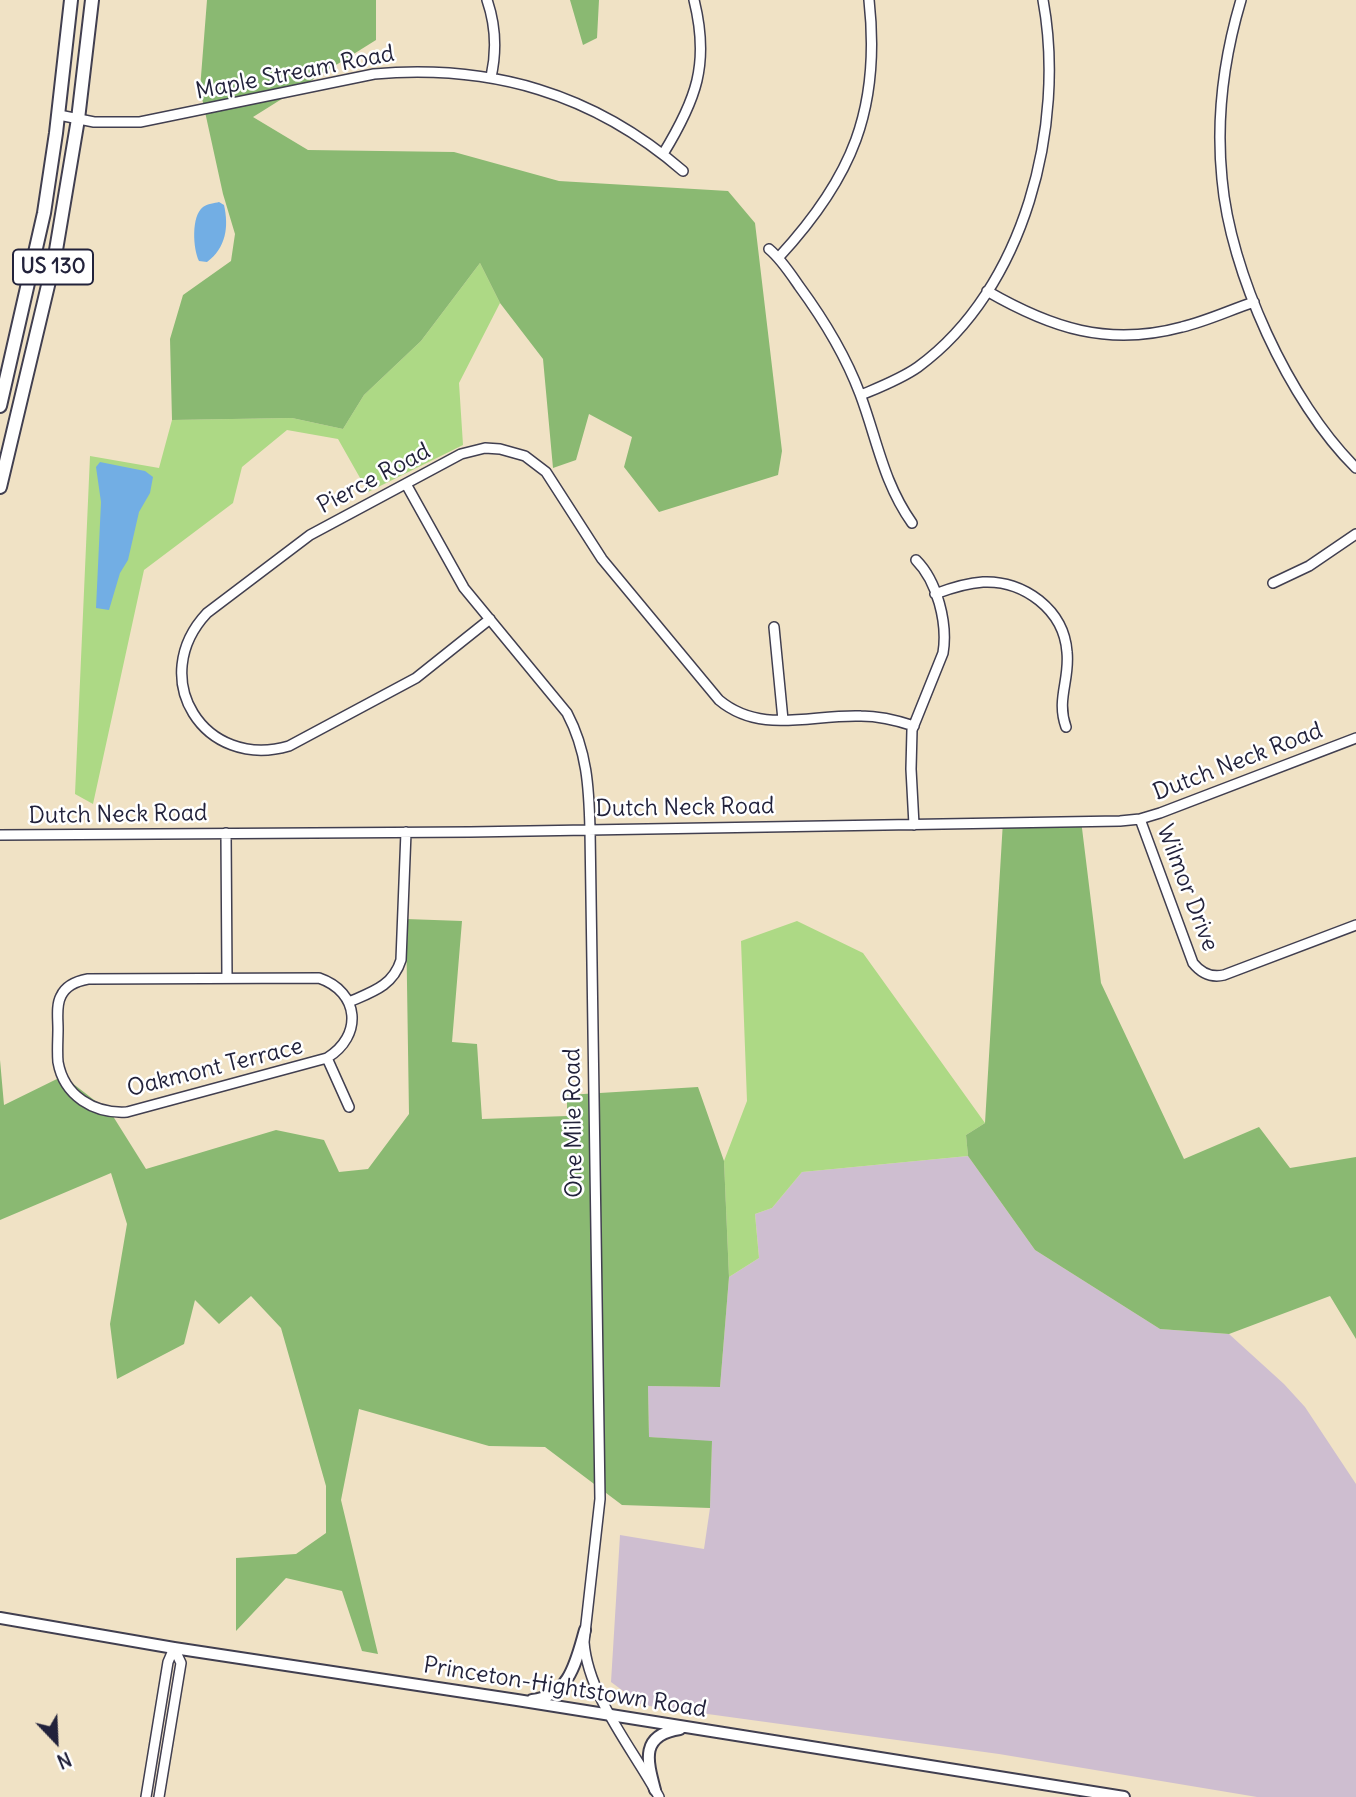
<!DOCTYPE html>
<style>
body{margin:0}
#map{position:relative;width:1356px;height:1797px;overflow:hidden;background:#f0e2c5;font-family:Delius,sans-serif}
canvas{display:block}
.north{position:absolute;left:21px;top:1706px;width:70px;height:70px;-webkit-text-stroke:5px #fff;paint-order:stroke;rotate:157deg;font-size:19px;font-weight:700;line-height:28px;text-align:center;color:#22223b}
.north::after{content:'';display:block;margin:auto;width:24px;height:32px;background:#22223b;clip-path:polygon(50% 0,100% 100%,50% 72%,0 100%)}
</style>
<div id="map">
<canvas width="1356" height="1797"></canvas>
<div class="north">N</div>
</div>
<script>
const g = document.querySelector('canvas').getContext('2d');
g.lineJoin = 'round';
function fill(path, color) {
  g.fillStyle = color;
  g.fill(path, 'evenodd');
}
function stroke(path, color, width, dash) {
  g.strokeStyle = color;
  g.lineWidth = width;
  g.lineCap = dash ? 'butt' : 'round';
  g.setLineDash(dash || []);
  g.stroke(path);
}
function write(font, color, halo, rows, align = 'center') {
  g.font = font + ' Delius,sans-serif';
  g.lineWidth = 5;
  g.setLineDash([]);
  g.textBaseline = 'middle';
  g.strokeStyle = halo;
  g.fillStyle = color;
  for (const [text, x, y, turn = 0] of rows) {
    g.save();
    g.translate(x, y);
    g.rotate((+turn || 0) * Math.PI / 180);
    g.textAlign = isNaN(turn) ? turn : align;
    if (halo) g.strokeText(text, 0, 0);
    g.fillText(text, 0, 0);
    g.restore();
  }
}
fill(new Path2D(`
 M968,1156L1035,1250L1160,1329L1229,1334L1284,1384L1305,1407L1356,1484V1797H1257L999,1754L642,1705L611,1682L620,1535L704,1549L710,1508L712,1442L649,1437L648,1386L720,1387L729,1277L759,1258L755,1214L772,1208L802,1172Z`), '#cebed0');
fill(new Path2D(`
 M480,263L500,303L459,383L463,445L368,492L338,439L287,430L242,467L233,503L144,570L93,804L75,794L90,456L159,468L172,420L292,418L343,429L364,395L421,341Z
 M797,921L863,953L985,1123L966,1135L968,1156L802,1172L772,1208L755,1214L759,1258L729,1277L724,1161L747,1101L741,941Z`), '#add985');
fill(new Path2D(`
 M207,0H376V40L253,117L308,150L454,152L559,181L728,191L755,223L782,451L778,475L659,512L624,467L632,437L589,414L576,460L553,468L543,359L500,303L480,263L421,341L364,395L343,429L292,418L172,420L170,339L183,295L231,261L235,234L223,194L200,89Z
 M570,0H599L597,38L583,45Z
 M1081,820L1101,983L1184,1159L1259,1127L1290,1168L1356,1157V1339L1330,1296L1229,1334L1160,1329L1035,1250L968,1156L966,1135L985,1123L1003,821Z
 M406,919L462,921L452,1042L477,1044L482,1119L567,1116V1095L698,1087L724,1161L729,1277L720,1387L648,1386L649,1437L712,1441L710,1508L622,1505L545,1447L489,1446L359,1409L341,1500L378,1654L362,1651L342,1591L286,1578L236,1631V1558L296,1554L326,1533V1486L281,1328L251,1296L219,1324L195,1300L184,1344L117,1379L110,1324L127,1224L111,1173L0,1220V1060L4,1105L63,1076L111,1113L146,1169L276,1130L324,1140L339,1172L368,1169L409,1114Z`), '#8ab972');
fill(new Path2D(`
 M219,202L224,205C229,227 226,248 207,262L199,261C193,249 191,216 203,207C207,204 215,203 219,202Z
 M100,462L145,471L153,477L150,493L139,512L128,560L120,573L109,610L96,608L101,502L96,467Z`), '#72aee4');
const minor = new Path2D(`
 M487,0C496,26 497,50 491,77
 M1241,0C1224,57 1216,119 1222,179C1230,272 1289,402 1356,468
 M59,115L94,122H140L374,74C491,64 593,93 683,171
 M663,154C696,100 710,64 694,0
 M769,249C781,259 790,273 799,286C824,320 845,354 860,394C877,439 883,482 912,523
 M779,257C852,178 881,109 869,0
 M987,291C1051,328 1108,347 1182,327C1207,321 1230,310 1254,302
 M861,395C880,387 901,379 918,367C1025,289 1066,125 1043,0
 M406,484L464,588L567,713C587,751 589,787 590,830L600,1499L584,1642C588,1696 633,1749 659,1797
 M1273,583L1309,566L1356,534
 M935,594C951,588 966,583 983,582C1024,580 1064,610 1067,652C1070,680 1056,699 1066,727
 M490,619L416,678L289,746C204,771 146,678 207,613L310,535L461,454L485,448L500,449L525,456L546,472L602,559L719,700C761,735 811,714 861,716C879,716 896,720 914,726
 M774,627L783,720
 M1140,819L1193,963C1201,973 1211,978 1224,975L1356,925
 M914,825L911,769L912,730L943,653C948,623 937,581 916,560
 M226,833L227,978
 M0,835L470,832L1120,821L1140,819L1160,813L1356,738
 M319,978C360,992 363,1036 327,1058L127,1112C94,1114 64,1096 58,1062C57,1051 58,1039 58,1029C58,1018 56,1005 61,996C66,985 77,981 88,979Z
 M349,1002C372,992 393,986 401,960L406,832
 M327,1058L349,1107
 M146,1797L168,1662L174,1648
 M159,1797L181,1663L174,1648`);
const major = new Path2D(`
 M0,1618L174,1648L517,1700L1124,1797
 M532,1700C570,1696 576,1661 585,1630
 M655,1790C647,1760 640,1735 680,1729`);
const highway = new Path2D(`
 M0,406L44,213L56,133L71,0
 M0,487L55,256L78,119L92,0`);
stroke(minor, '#413f50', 12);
stroke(major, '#413f50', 14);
stroke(highway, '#413f50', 16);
stroke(minor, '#fff', 9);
stroke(major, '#fff', 10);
stroke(highway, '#fff', 12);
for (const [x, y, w] of [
 [53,267,80]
]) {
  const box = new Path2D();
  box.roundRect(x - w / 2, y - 17.5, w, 35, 5);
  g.fillStyle = '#fff';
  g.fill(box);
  stroke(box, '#22223b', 2);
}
write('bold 21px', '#22223b', null, [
 ["US 130",53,267]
]);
write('23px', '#22223b', '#fff', [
 ["Maple Stream Road",295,73,-11],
 ["Pierce Road",374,479,-28],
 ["Dutch Neck Road",1238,762,-21],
 ["Dutch Neck Road",685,808,-1],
 ["Dutch Neck Road",118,815,-1],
 ["Wilmor Drive",1187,888,69],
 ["Oakmont Terrace",215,1068,-14],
 ["One Mile Road",574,1123,-91],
 ["Princeton-Hightstown Road",565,1688,9]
]);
</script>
